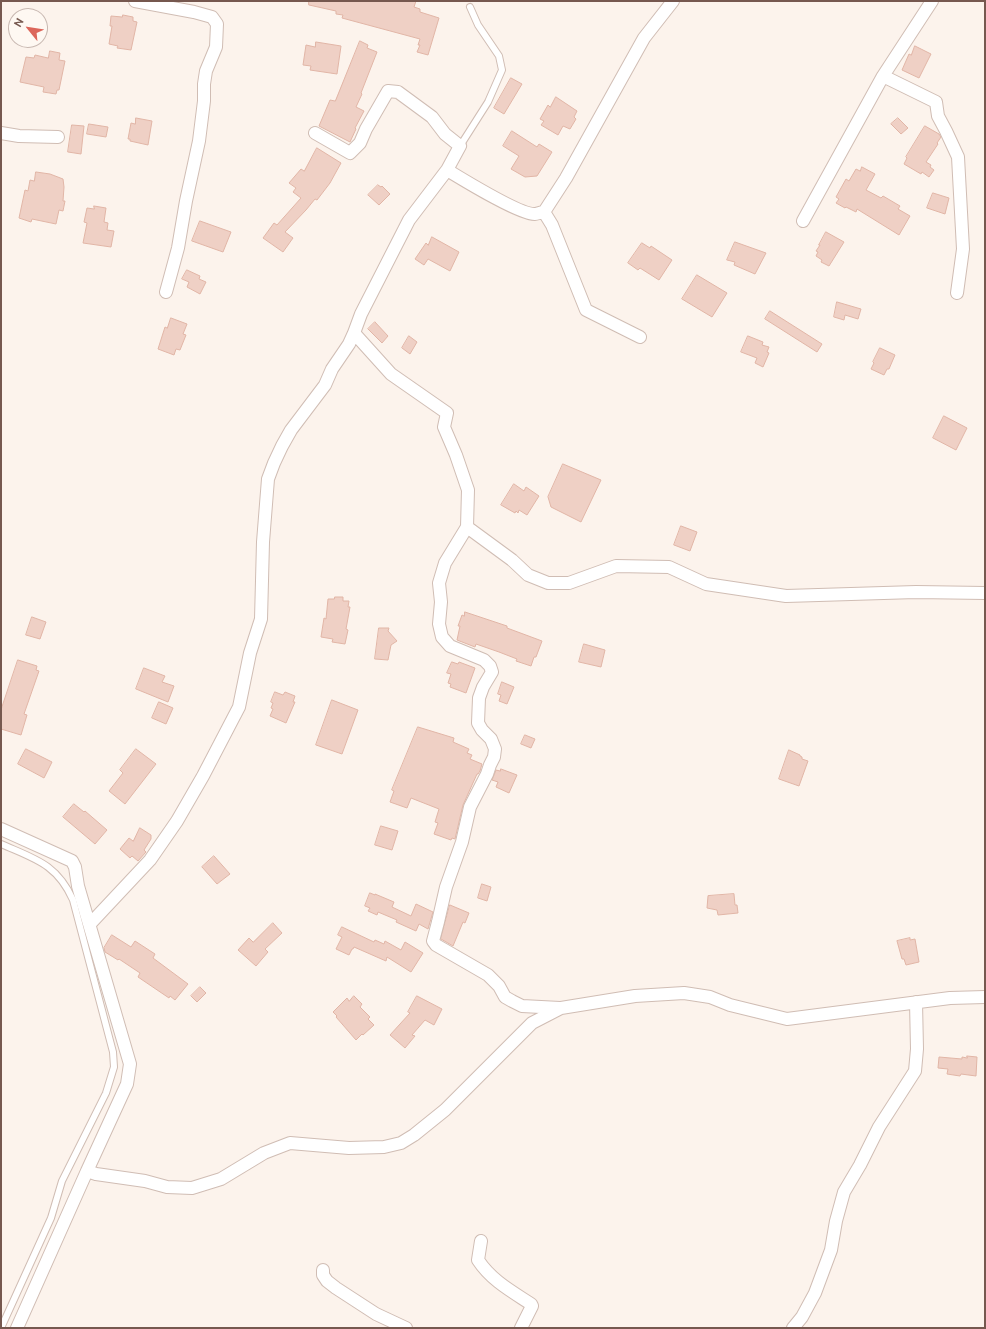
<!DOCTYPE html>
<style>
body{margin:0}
#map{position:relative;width:986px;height:1329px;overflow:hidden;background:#fcf3ec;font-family:Ubuntu,sans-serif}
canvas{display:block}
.frame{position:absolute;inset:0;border:2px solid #76584f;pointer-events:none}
.north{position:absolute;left:8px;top:8px;width:40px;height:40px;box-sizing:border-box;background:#fef8f2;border:1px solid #c8b8b1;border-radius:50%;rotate:300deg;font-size:11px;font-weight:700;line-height:16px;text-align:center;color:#76584f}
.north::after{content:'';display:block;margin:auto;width:14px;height:18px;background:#dc665a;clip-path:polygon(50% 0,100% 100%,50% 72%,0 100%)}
</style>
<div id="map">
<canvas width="986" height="1329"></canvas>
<div class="frame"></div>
<div class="north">N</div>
</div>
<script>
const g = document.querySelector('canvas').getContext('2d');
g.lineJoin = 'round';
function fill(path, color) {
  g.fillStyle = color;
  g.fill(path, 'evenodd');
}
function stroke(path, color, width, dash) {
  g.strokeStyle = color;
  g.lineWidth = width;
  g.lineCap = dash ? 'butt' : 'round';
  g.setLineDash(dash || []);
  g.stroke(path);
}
const building = new Path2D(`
 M309,1H416L414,7L420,9V12L439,18L428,55L417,52L420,45H418L420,39L342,18L343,15L336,14V11L309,5Z
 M123,15L133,17V21L137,22L131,50L117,48L118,46L109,44L112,26H110L111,16L122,17Z
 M360,41L368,45L367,48L377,52L361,93L362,94L356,107L364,111L355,128L356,129L350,142L319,126L330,100L335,101Z
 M316,42L341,46L337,74L310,70L311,66L303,65L306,45L315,47Z
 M915,46L931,54L919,78L902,70L909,54L911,55Z
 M50,51L60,53L59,60L65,61L59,90H57L56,94L43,92L44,87L20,82L26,57L34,58L35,55L48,58Z
 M511,78L522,84L504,114L494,108Z
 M556,97L577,111L574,117L576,119L570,129L563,126L558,135L541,125L544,121L540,119L548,105L550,107Z
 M136,118L152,121L148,145L130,141V139H128L131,123L135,124Z
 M898,118L908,128L901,134L891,124Z
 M89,124L108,127L106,137L87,134Z
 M72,125L84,126L81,154L68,152Z
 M925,126L939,134L941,137L937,143L938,144L926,162L931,165L930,167L934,170L929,177L922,172L921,174L904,164L907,158L906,157Z
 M512,131L537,147L539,144L552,152L537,176L525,177L511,169L519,156L503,146Z
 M317,148L341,163L330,183L317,200L315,199L306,210L285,232L293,238L283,252L263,238L274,223L277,225L301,198L293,192L296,188L289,183L301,169L304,171Z
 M862,167L875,174L866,190L881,198L883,196L900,206L898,209L910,216L899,235L857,209L856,212L846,207L845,208L836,203L839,199L836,197L846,179L849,181L856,169L860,171Z
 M36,172L50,174L63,179L64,187L63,201H65L63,211L59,210L56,224L32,219L31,222L19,218L25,190L28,191L30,180L34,181Z
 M378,185L381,187L382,186L390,194L379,205L368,195Z
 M933,193L949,198L945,214L927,208Z
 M94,206L106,208L104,222L108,223L107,230L114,231L111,247L83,243L87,223L84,222L87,208L94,209Z
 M200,221L231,232L223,252L192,241Z
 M826,232L844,242L829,266L821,262L822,260L816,256L818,252L816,251L820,245H819Z
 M432,237L459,252L450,271L428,259L424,265L415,259L426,243L428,245Z
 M735,242L766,253L755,274L734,265L735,262L727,260Z
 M642,243L650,248L651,246L672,260L659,280L640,268L638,270L628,263Z
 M187,270L200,276L199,279L206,282L200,294L187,287L189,282L182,279Z
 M697,275L727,293L712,317L682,299Z
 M837,302L861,309L858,319L845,315L844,320L834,317Z
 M770,311L822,344L817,352L765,319Z
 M171,318L187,324L183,334L186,335L180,350L176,349L174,355L158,349L165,327L167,328Z
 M375,322L388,336L382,343L368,329Z
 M409,336L417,342L410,354L402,348Z
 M748,336L763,342L762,345L769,347L767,352L769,353L763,367L755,363L757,358L741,352Z
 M880,348L895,355L889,369H887L884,375L871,369L874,363L873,362Z
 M944,416L967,428L956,450L933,438Z
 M563,464L601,480L581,522L551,507L548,497Z
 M514,484L524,491L526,487L539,496L527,515L519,510L518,513L516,511L515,513L501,505Z
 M681,526L697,532L690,551L674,545Z
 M335,597H343V601H349L348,607H350L346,629L348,630L345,644L332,642L333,639L321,637L324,618L326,619L328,599H334Z
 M465,612L507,626V628L542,641L536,657H534L531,666L516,661L517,659L499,652L476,644L475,647L457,640L460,626H458L462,615L464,616Z
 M32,617L46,622L40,639L26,635Z
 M379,628H389L388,631L397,641L391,645L388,660L375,659Z
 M584,644L605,650L601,667L579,662Z
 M18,660L37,666L36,670L39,671L24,714L27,715L21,735L1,729V710Z
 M452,662L458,664L459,662L475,668L466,693L450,687L451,684L448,683L451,674L447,673Z
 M144,668L165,676L162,682L174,686L168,702L136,689Z
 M502,682L514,687L507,704L499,701L501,695L498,694Z
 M275,692L283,695L285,692L295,696L293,702H295L286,723L270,716L273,709L271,708L273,703L271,702Z
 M332,700L358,710L342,754L316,745Z
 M159,702L173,708L166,724L152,718Z
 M418,727L454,738L453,742L469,749L467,753L472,755L470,759L482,764L480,771L478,774H477L463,805L455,839L452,838L451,840L434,834L438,823L435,822L439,809L411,798L407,808L390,802L394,791L392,790Z
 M525,735L535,739L531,748L521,744Z
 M26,749L52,762L44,778L18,764Z
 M136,749L156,764L125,804L109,791L123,773L120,770Z
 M789,750L800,755V756L802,757V759L808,761L799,786L779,779Z
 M501,769L517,775L509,793L496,787L498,782L492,780L496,770L500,771Z
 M74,804L84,812L85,811L107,830L95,844L63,817Z
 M381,826L398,831L392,850L375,845Z
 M140,828L151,835V839L144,850L146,852L138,861L132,856L130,858L120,849L129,838L133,841Z
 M214,856L230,874L217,884L202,867Z
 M482,884L491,887L487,901L478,898Z
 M370,893L375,895V894L394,902L392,907L411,916L416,904L433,912L428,929L419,924L416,931L396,922L397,920L378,912L377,915L368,911L370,908L365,906Z
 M734,894L735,905H737L738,913L718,915L717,910L707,908L708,896Z
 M450,905L469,913L465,923L463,922L453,946L441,939Z
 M273,923L282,933L265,949L268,952L256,966L238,950L249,938L253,942Z
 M342,927L374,942L375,940L384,944L385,941L401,950L405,942L423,953L411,972L387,957L386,961L354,947L353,949H352L349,955L336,949L342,937L338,935Z
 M112,935L131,947L135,941L155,954L153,958L188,984L175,1000L170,996L169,998L138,977L140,973L119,959L118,960L105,952L104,948Z
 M910,938V940L915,939L919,962L906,965L904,959H902L897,941Z
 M200,987L206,993L197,1002L191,996Z
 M354,996L362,1004L360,1007L370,1017L368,1019L374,1025L363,1035L362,1034L356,1040L336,1017L337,1016L333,1012L347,998L349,1001Z
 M417,996L442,1009L434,1025L425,1020L412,1035L415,1036L405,1048L390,1035L410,1013L408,1012Z
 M967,1056L977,1057L976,1076L961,1074L960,1076L947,1074L948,1069L938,1068L939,1057L962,1059V1057L967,1058Z`);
fill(building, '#efd0c5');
stroke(building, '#e1b5a6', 1);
const lane = new Path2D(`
 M460,146L488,102L502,70L499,56L478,25L470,7
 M1,844C35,859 57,864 73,900L113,1052L114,1067L106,1093L62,1181L51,1218L1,1328`);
const street = new Path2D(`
 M135,1L194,12L212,17L217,24L216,47L206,71L204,84V101L199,141L186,201L178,248L166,292
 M883,76L936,102L938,116L946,131L958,157L963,249L957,293
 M1,133L19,136L58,137
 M315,133L350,153L360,143L366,129L388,91L398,92L432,117L445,134L460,146L447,170C462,179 520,215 535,214C537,214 541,212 544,212
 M447,170L409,220L361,314L354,333L391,374L447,413L444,427L456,455L468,490L467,527L445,563L439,583L441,602L439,624L442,637L450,646L484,660L490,666L492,672L483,687L479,698L478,723L482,730L491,739L495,749L494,757L490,765L487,774L470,807L462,842L446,887L438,922L433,941L436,945L488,975L499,986L505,997L512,1001L522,1006L560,1008
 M803,221L883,76L932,1
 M640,337L586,310L552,225L544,212L566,178L644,38L673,1
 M467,527L512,560L528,575L548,583H569L616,566L669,567L706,584L786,596L916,592L985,593
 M1,829L72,861L75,867L78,886L130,1064L127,1084L87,1171
 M90,924L150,860L177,821L203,776L239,707L250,653L261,619L263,542L268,479L274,463L282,446L291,430L325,385L332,369L349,344L354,333
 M481,1241L478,1260C491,1280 511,1291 531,1304L532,1306L521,1328
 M323,1270V1275L327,1281L336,1288L376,1314L406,1328
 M17,1328L87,1171L96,1174L145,1181L167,1187L192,1188L221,1179L264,1153L290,1143L349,1148L384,1147L401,1143L414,1135L445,1110L532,1023L561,1008L635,996L684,993L710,997L730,1005L787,1019L950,998L985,997
 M793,1328L802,1317L815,1293L831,1250L836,1221L844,1192L860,1165L879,1127L915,1071L917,1049L916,1002`);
stroke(lane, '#d0bdb4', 8);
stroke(street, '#d0bdb4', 14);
stroke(lane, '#fff', 6);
stroke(street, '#fff', 12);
</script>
